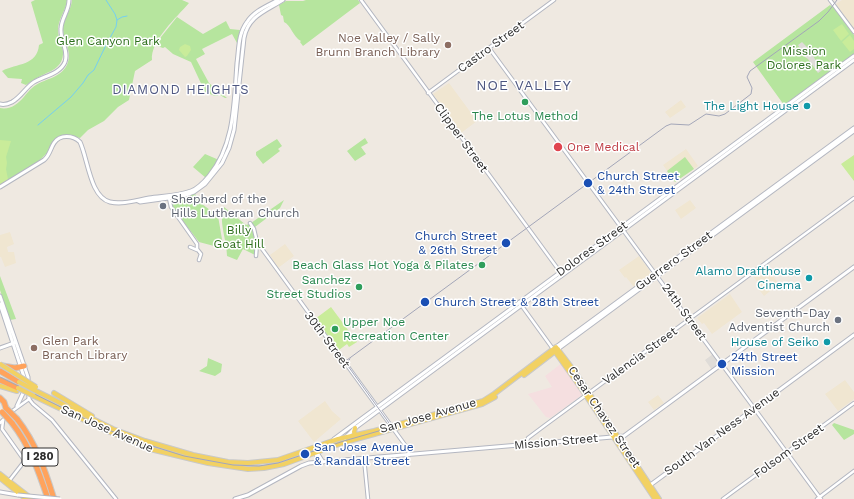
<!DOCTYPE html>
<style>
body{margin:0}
canvas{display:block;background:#efe9e1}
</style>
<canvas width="854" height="499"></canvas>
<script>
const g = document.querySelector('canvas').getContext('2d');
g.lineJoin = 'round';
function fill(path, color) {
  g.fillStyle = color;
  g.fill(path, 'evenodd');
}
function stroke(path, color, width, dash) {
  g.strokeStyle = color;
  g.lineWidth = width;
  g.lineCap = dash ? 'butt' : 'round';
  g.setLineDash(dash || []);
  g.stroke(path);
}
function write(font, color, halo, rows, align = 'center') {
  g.font = font + ' "Work Sans",sans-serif';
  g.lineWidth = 3;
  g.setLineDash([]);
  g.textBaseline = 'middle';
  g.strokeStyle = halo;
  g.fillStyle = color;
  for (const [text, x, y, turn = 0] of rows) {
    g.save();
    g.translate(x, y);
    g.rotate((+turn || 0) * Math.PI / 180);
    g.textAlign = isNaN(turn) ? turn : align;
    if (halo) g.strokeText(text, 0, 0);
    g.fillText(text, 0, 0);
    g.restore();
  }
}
fill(new Path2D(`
 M842,0H854V29L836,4Z
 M449,83L477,121L461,133L433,94Z
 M681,100L686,107L670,118L665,112Z
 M686,149L698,166L675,182L663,165Z
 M690,200L696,208L681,219L675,210Z
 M10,232L14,244L7,247L8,252H14L16,263L5,267L1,257H0V235Z
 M285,244L294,256L278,268L270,255Z
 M639,256L652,274L634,287L626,277L625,278L619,270Z
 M766,267L779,284L764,296L757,287L760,285L753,276Z
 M730,294L742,312L712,334L704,323L702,324L697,318Z
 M845,380L854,392V399L838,411L825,394Z
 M658,395L664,403L654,410L648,402Z
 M325,401L332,411L341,419L314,442L298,421Z`), '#f0e6d1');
fill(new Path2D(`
 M562,363L582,395L550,418L546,417L528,394L552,387L545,376Z`), '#f5dfe0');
fill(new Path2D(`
 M35,0H67C66,11 58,19 58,30C58,37 62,44 63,51C64,69 49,71 37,78C33,80 30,82 26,85L21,83L22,79L8,78L2,71C17,63 37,66 39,45L43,43L31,2Z
 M72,0H182L189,3C177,17 150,41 152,60L135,71L129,100L118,107L104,121L88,130L80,138L69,135L56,139L51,144L47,153L36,164L0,185V108C5,109 11,108 15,105C22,101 26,93 32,88C43,78 63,79 68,62C72,51 63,40 63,29C63,19 71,11 72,0Z
 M303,0H358L360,3L303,46L300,42L301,41C293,37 291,25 284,22L283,16L281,15L279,5L286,1H306Z
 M830,5L834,8L854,35V54L784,105L753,62Z
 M177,17L203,34L226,21L230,29L240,30L237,43L232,34L202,49L205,54L196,59L209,83L227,98H225L220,95L215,96L205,92L191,62L173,54L165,47L163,48L157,46L161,37Z
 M365,138L368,143L361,147L366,154L355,161L347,151Z
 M277,139L282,146L278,149L280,151L263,164L256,155V152Z
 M205,154L219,160L206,178L193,167Z
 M685,157L694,169L675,182L667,171Z
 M195,194L202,204L218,216L223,245L214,246L199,242L172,207L170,200Z
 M284,200L280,208L255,227L251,223Z
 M224,207L246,225L249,224C253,229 255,232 254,239L257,242L255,251V255L243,249L237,260L227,256C227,240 218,221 224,207Z
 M0,276L16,319L10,320L0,290Z
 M208,358L222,364L221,372L215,376L199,371L207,366Z
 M834,423L854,430V434L844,440L832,425Z`), '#b6e59e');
fill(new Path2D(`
 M842,24L849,34L841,41L833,30Z
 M850,35L854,41V49L850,52L842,42Z
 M185,44L190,46L191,50L187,56L185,57L179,50L180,47Z
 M0,140L11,141L6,157L7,163L6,169L8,179V181L0,185Z
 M854,155V181L841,164Z
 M331,307L357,342L349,347L347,344L339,350L315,319Z`), '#c9ec9a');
fill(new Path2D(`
 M802,42L812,52L813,56L822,70L818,73L808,59L805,57L798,45Z
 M713,354L719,363L712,370L705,360Z`), '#dfdcd8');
stroke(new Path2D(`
 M117,20L122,17L127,16
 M38,125L71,97L83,83L88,75L94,70L106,45L116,27L117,20L115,14L106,0`), '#75cff0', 1);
const tertiary = new Path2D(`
 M361,0L561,273
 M830,0L854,32
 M489,48L821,499
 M428,93L554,0
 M169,198L171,207L197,244V249L201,254L199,260
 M250,223L254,229L257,242L408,449L409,455
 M190,247L197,250
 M256,256L257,242
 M519,302L553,349
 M11,412L29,399L33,404L52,420L116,499
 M3,421L2,429L24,460L23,463L9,481
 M0,423L6,417
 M526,445L528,438L544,426L854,198
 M364,458L368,499
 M723,499L854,403
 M817,499L854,471`);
const secondary = new Path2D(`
 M0,104C4,105 8,104 12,102C21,97 26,87 34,82C44,76 60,74 65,62C69,51 60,40 61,29C61,19 69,11 69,0
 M0,187L44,160C50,155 50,149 54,143C60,134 73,135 80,142C88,159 90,197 110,202C123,205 137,200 149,198C162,196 179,196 191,191C199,188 204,182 209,176C235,144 234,102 237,63C239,49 238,34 247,22C254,11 267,6 278,0
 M138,201L140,202L183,196L194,192L205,184L222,163L229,148L234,130L244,38C248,16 266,11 283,0
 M0,296L28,377L29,399
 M0,304L25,380
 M556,347L854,128
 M0,348L14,343
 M558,349L854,131
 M17,406L25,389
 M345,438L355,428L854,60
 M334,439L854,56
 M314,448L323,462
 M315,451L319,462
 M649,486L854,335
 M0,492L18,495
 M235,499L248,495L301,466L309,463L624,436L854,267`);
const primary = new Path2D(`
 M554,350L579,385L655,499
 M524,375L558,349
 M0,386L17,391
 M34,390L113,429L145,441L193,455L228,462L248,463L278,460L338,439L374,431L483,401L494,394L556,347L575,372L659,499
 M54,393L92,416
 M34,396L103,429L150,449L208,463L248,469L264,468L284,464L342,443L482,404L495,397
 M355,428L354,432L356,435
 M0,474L32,499
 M0,478L26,499`);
const motorway = new Path2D(`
 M3,366L15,368L24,366
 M0,371L19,382
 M0,380L18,388
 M0,398L4,402L6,408
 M17,419C36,443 45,470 54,499
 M12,423C30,446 39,472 48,499`);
stroke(tertiary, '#b4b7c1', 4.5);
stroke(secondary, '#b4b7c1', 5);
stroke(primary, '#c9c9c9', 6);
stroke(motorway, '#c9c9c9', 7);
stroke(tertiary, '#fff', 2.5);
stroke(secondary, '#fff', 3);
stroke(primary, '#f2d163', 4);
stroke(motorway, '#ffa35c', 5);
stroke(new Path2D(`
 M331,344L342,360H347L666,126L671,124L689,125L706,114L719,116L725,114L751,94L752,88L747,77L750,71L819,21L828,12L837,0
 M0,377L97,425L130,439L184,456L233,465L259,466L278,463L344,441L389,428V423L348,366L347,362L350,359`), '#a3a6b8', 1);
const secondaryBridge = new Path2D(`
 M18,495L60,499`);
const primaryBridge = new Path2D(`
 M0,364L36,387
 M19,382L34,390
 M18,388L34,396`);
const motorwayBridge = new Path2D(`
 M6,408L17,419
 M2,412L12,423`);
stroke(secondaryBridge, '#b4b7c1', 5, []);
stroke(primaryBridge, '#c9c9c9', 6, []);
stroke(motorwayBridge, '#c9c9c9', 7, []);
stroke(secondaryBridge, '#fff', 3);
stroke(primaryBridge, '#f2d163', 4);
stroke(motorwayBridge, '#ffa35c', 5);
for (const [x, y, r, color] of [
 [448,45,4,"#8d6e63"],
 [525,102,4,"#2e9e5b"],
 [807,106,4,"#0f9aa8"],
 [558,147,5,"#e0444e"],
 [588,183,5,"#1a4fb4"],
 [163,206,4,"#6b7280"],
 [506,243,5,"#1a4fb4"],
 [482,265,4,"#2e9e5b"],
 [809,278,4,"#0f9aa8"],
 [359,287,4,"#2e9e5b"],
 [425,302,5,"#1a4fb4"],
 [838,320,4,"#6b7280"],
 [335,329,4,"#2e9e5b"],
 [827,342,4,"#0f9aa8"],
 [34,348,4,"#8d6e63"],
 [722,364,5,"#1a4fb4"],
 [305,454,5,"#1a4fb4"]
]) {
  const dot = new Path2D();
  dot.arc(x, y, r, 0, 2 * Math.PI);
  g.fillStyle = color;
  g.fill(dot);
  stroke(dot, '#fff', 1.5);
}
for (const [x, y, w] of [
 [40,457,36]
]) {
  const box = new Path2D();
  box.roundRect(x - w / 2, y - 9, w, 18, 3);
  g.fillStyle = '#fff';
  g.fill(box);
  stroke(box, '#2e2e2e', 1);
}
write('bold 11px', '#2e2e2e', null, [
 ["I 280",40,457]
]);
write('12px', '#785e54', '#fff', [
 ["Noe Valley / Sally",440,38],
 ["Brunn Branch Library",440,52],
 ["Glen Park",42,341,"left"],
 ["Branch Library",42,355,"left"]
], 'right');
write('12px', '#2c6e1b', '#fff', [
 ["Glen Canyon Park",108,41],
 ["Mission",804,51],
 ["Dolores Park",804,65],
 ["Billy",239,230],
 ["Goat Hill",239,244]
]);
write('12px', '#2e2e2e', '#fff', [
 ["Castro Street",491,47,-36],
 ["Clipper Street",461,138,54],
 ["Dolores Street",592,249,-36],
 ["Guerrero Street",674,261,-36],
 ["24th Street",684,312,54],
 ["30th Street",327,340,53],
 ["Valencia Street",640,356,-36],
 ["San Jose Avenue",428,416,-16],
 ["Cesar Chavez Street",604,417,56],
 ["San Jose Avenue",107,429,24],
 ["South Van Ness Avenue",722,432,-36],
 ["Mission Street",556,442,-5],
 ["Folsom Street",789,451,-36]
]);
write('12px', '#0d838f', '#fff', [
 ["The Light House",799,106],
 ["Alamo Drafthouse",801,271],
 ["Cinema",801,285],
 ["House of Seiko",819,342]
], 'right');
write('12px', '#27864d', '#fff', [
 ["The Lotus Method",525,116,"center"],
 ["Beach Glass Hot Yoga & Pilates",474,265],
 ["Sanchez",351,280],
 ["Street Studios",351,294],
 ["Upper Noe",343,322,"left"],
 ["Recreation Center",343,336,"left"]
], 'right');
write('12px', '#be3a42', '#fff', [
 ["One Medical",567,147]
], 'left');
write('12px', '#164399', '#fff', [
 ["Church Street",597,176],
 ["& 24th Street",597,190],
 ["Church Street",497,236,"right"],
 ["& 26th Street",497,250,"right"],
 ["Church Street & 28th Street",434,302],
 ["24th Street",731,357],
 ["Mission",731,371],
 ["San Jose Avenue",314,447],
 ["& Randall Street",314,461]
], 'left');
write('12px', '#5b616d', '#fff', [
 ["Shepherd of the",171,199],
 ["Hills Lutheran Church",171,213],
 ["Seventh-Day",830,313,"right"],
 ["Adventist Church",830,327,"right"]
], 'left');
g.letterSpacing = '1px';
write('13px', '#4d5680', '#fff', [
 ["DIAMOND HEIGHTS",181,90]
]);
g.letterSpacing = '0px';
g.letterSpacing = '1px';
write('14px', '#4d5680', '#fff', [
 ["NOE VALLEY",524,86]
]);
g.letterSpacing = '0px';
</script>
